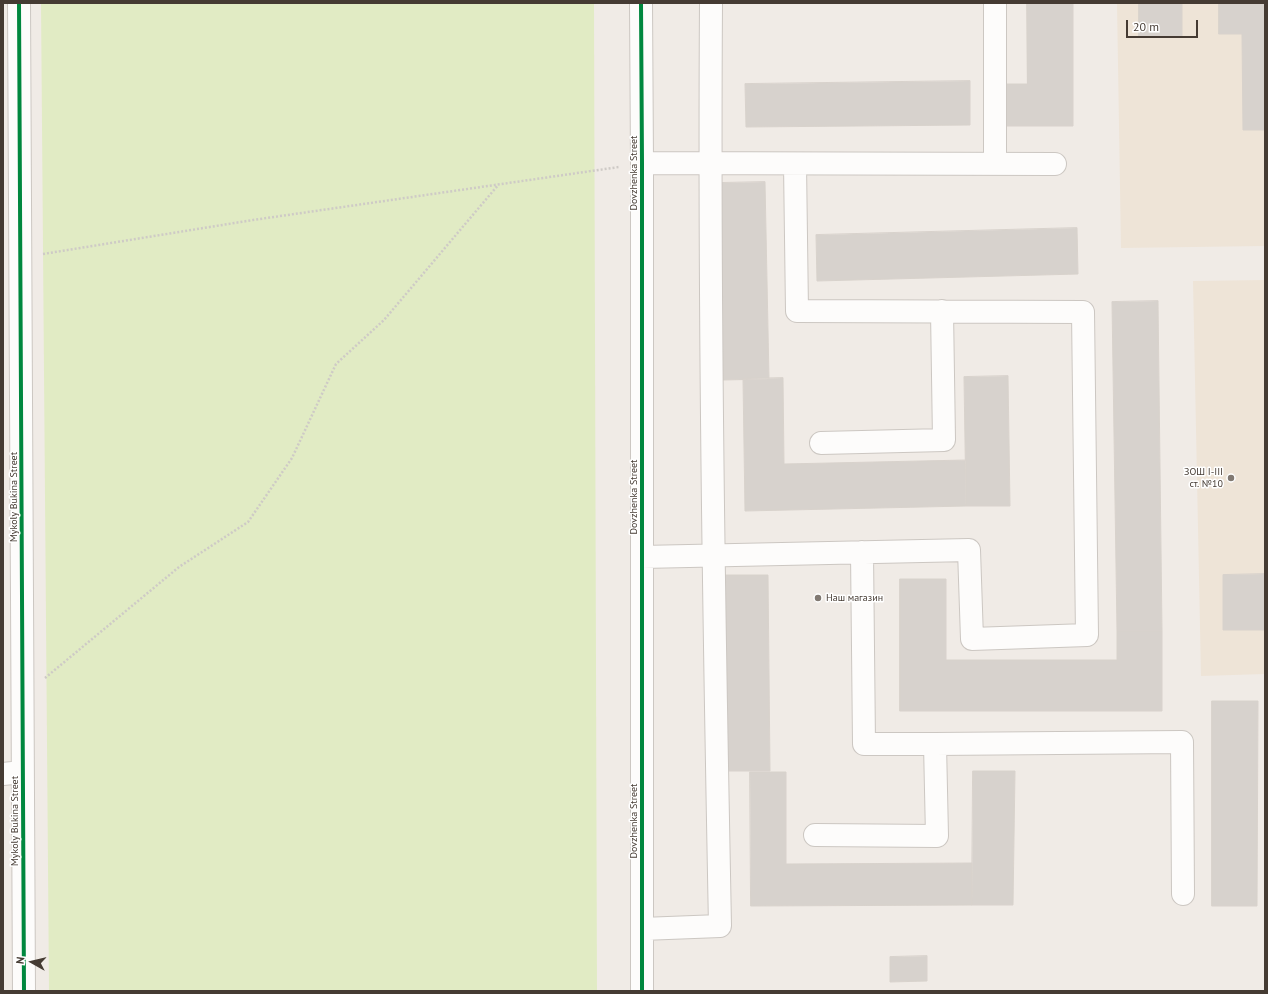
<!DOCTYPE html>
<meta charset="utf-8">
<style>
body{margin:0}
#map{position:relative;width:1268px;height:994px;overflow:hidden;background:#f0ebe6;font-family:"PT Sans",sans-serif}
canvas{display:block}
.frame{position:absolute;inset:0;border:4px solid #453b33;pointer-events:none}
.north{position:absolute;left:12px;top:942px;width:40px;height:40px;-webkit-text-stroke:3px #fff;paint-order:stroke;rotate:278deg;font-size:11px;font-weight:700;line-height:16px;text-align:center;color:#453b33}
.north::after{content:'';display:block;margin:auto;width:14px;height:18px;background:#453b33;clip-path:polygon(50% 0,100% 100%,50% 72%,0 100%)}
.scale{position:absolute;left:1126px;top:20px;width:72px;height:18px;box-sizing:border-box;border:2px solid #453b33;border-top:0;padding-left:5px;font-size:12px;line-height:14px;white-space:nowrap;color:#453b33;-webkit-text-stroke:3px #fff;paint-order:stroke}
</style>
<div id="map">
<canvas width="1268" height="994"></canvas>
<div class="frame"></div>
<div class="north">N</div>
<div class="scale">20 m</div>
</div>
<script>
const g = document.querySelector('canvas').getContext('2d');
g.lineJoin = 'round';
function fill(path, color) {
  g.fillStyle = color;
  g.fill(path, 'evenodd');
}
function stroke(path, color, width, dash) {
  g.strokeStyle = color;
  g.lineWidth = width;
  g.lineCap = dash ? 'butt' : 'round';
  g.setLineDash(dash || []);
  g.stroke(path);
}
function write(font, color, halo, rows, align = 'center') {
  g.font = font + ' "PT Sans",sans-serif';
  g.lineWidth = 3;
  g.setLineDash([]);
  g.textBaseline = 'middle';
  g.strokeStyle = halo;
  g.fillStyle = color;
  for (const [text, x, y, turn = 0] of rows) {
    g.save();
    g.translate(x, y);
    g.rotate((+turn || 0) * Math.PI / 180);
    g.textAlign = isNaN(turn) ? turn : align;
    if (halo) g.strokeText(text, 0, 0);
    g.fillText(text, 0, 0);
    g.restore();
  }
}
fill(new Path2D(`
 M1117,3H1265V246L1121,248Z
 M1265,280V674L1201,676L1193,281Z`), '#eee4d7');
fill(new Path2D(`
 M41,3H594L597,991H49Z`), '#e1ebc4');
const building = new Path2D(`
 M1027,3H1073V126H1006V84H1027Z
 M1139,3H1182V36H1139Z
 M1219,3H1265V130H1243L1242,34H1219Z
 M970,81V125L746,127L745,84Z
 M765,182L769,379L723,380L719,183Z
 M1077,228L1078,274L817,281L816,235Z
 M1158,301L1162,631H1117L1112,302Z
 M1008,376L1010,506H966L964,377Z
 M783,378L784,464L966,460V506L745,511L743,379Z
 M1265,574V630H1223V575Z
 M724,575H768L770,771H726Z
 M900,579H946V660H1117V631H1162V711H900Z
 M1212,701H1258L1257,906H1212Z
 M973,771H1015L1013,905H972Z
 M750,772H786V864L972,863V905L751,906Z
 M927,956V981L890,982V957Z`);
fill(building, '#d7d2cd');
stroke(building, '#d8d2cc', 1);
const minor = new Path2D(`
 M19,3L24,991
 M641,3L642,163V991
 M642,163L1055,164
 M995,164V3
 M821,443L944,440L942,311
 M862,552L864,744H935
 M642,557L969,550L972,639L1087,635L1083,312L797,311L795,164
 M3,774L22,772
 M815,835L937,836L935,744L1182,742L1183,894
 M642,929L720,926C714,618 709,311 711,3`);
stroke(minor, '#ccc7c2', 24);
stroke(new Path2D(`
 M43,254L253,220L619,167
 M45,678L179,567L248,522L292,458L336,364L384,320L499,184`), '#cecac6', 2.5, [2, 2]);
stroke(minor, '#fdfcfb', 22);
stroke(new Path2D(`
 M19,3L24,991
 M641,3L642,163V991`), '#00873e', 4);
for (const [x, y, r, color] of [
 [1231,478,4,"#817972"],
 [818,598,4,"#817972"]
]) {
  const dot = new Path2D();
  dot.arc(x, y, r, 0, 2 * Math.PI);
  g.fillStyle = color;
  g.fill(dot);
  stroke(dot, '#fff', 1.5);
}
write('10px', '#453b33', '#fff', [
 ["Dovzhenka Street",634,173,-90],
 ["Mykoly Bukina Street",14,497,-90],
 ["Dovzhenka Street",634,497,-90],
 ["Mykoly Bukina Street",15,821,-90],
 ["Dovzhenka Street",634,821,-90]
]);
write('10px', '#453b33', '#fff', [
 ["ЗОШ І-ІІІ",1223,472],
 ["ст. №10",1223,484],
 ["Наш магазин",826,598,"left"]
], 'right');
</script>
